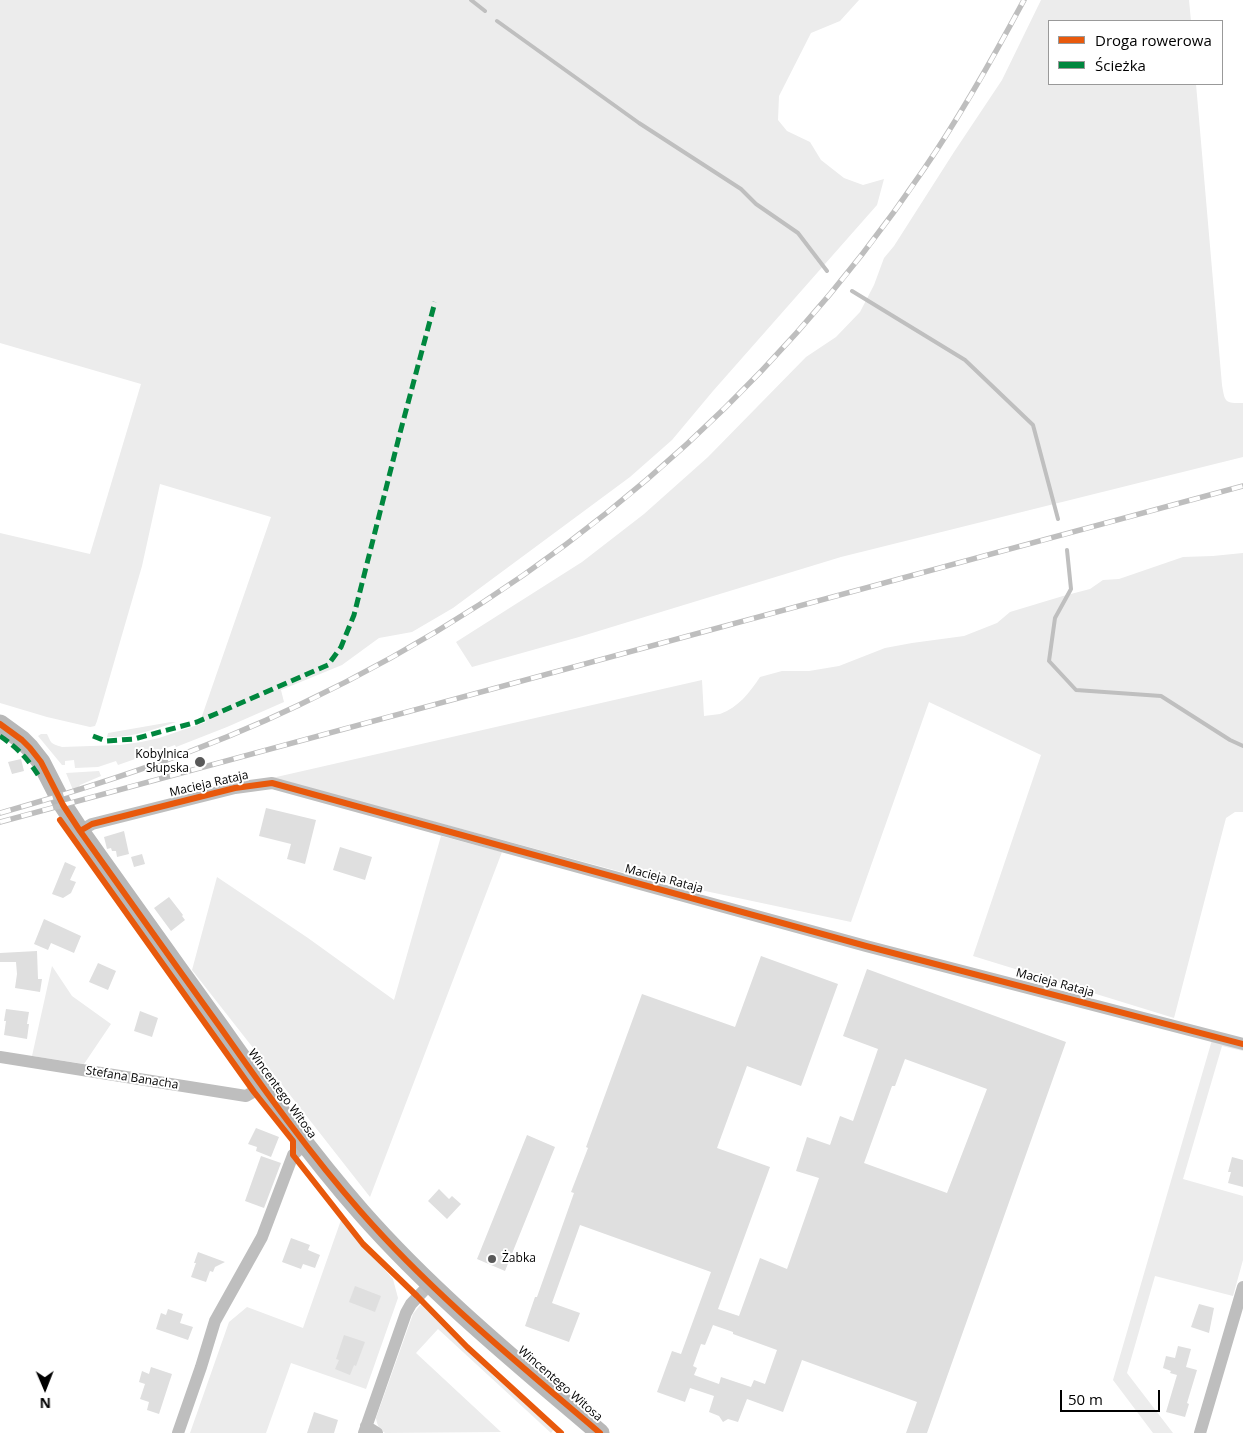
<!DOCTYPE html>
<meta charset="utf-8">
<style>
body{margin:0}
#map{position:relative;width:1243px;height:1433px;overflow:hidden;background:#fff;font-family:"Open Sans",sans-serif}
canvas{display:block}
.legend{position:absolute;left:1048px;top:20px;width:175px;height:65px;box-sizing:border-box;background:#fff;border:1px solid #999;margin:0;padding:6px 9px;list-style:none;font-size:15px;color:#000}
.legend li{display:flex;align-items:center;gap:10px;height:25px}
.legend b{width:25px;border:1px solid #999}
.north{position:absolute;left:20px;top:1363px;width:50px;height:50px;-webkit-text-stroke:4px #fff;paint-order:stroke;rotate:179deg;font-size:14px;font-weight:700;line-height:20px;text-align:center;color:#000}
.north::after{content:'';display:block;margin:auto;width:18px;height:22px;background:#000;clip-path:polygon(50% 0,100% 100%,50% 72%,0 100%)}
.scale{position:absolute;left:1060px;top:1390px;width:100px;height:22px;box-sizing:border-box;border:2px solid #000;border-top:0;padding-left:6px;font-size:15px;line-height:18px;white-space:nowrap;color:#000;-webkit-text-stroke:4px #fff;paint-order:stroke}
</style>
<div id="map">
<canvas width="1243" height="1433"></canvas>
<ul class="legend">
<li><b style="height:6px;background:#e8590c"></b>Droga rowerowa</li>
<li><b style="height:6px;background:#00873e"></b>Ścieżka</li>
</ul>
<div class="north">N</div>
<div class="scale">50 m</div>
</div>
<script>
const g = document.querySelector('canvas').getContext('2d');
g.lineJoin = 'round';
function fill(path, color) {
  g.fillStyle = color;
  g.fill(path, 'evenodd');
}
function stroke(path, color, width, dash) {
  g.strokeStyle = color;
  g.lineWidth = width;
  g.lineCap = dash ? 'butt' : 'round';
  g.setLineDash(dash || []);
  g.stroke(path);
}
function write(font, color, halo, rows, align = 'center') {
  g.font = font + ' "Open Sans",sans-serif';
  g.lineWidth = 4;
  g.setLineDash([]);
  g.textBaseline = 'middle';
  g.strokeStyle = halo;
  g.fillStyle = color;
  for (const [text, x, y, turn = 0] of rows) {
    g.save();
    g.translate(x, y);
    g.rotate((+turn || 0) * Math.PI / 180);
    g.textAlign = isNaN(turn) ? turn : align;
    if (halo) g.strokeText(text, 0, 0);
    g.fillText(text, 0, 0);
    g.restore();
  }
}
fill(new Path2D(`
 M0,0H859L840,21L811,33L779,96L778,120L787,131L810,142L821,160L844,178L863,185L884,179L877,205L713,391L672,440L630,477L453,608L412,632L379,638L342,665L281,690L284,702L227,727L176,747L175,745L118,765L116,761L98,767L75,768L74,760L65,761V765H62L38,736L41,734H47C52,744 50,743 62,747L120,745L141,742L159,738L206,722L202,716L271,517L160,484L142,566L97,721L95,726L90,727L47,717L0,703V533L90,554L141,384L0,343Z
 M1041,0H1189L1191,21H1049V84H1196L1222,385C1225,403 1225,403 1243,403V457L841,557L579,637L472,667L456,642L582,562L644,514L708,457L806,357L836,337L860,312L874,285L884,258L894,246L954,152L1002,80Z
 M1243,553V812H1235L1226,818L1174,1018L973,956L1041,755L929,702L851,922L644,878L272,778L702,680L704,716C709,715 715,715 720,714C738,708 750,692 760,677L782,671H809L839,666L885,648L912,643L964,636L997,623L1010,612L1063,596L1090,589L1103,580L1119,579L1183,557L1213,556Z
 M171,722H176C153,730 131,738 107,737L108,733Z
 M99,771L101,776L80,785L78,788L73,790L66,773Z
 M441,836L502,852L370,1197L192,970L217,877L308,938L394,1000Z
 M52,966L72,996L111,1024L84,1064L32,1056Z
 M1212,1040L1243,1046V1051L1222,1046L1183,1179L1243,1196V1260L1233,1296L1155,1276L1127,1373L1173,1433H1153L1113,1380Z
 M341,1220L393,1279L398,1298L366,1389L291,1363L266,1433H190L229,1322L247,1307L303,1328Z
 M421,1304L496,1378L554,1429L551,1433L438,1329L416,1353L501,1432L385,1433C379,1429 377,1425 376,1418L413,1314Z`), '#ececec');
stroke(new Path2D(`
 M471,0L485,11
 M497,21L639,123L741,189L756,204L798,233L827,271
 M852,291L965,360L1033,425L1058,519
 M1067,550L1071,589L1055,618L1049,661L1076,690L1161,696L1230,740L1243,746`), '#bfbfbf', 4);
fill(new Path2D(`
 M21,759L24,771L12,774L8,762Z
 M266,808L316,820L305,864L287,859L291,844L259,836Z
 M124,831L129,854L117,857L116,851H112L111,848L107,849L104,837Z
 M340,847L372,857L365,880L333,870Z
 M142,854L145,864L134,867L131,857Z
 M65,862L76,867L70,880L76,882L71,893L63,898L52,894Z
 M169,897L183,915L182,916L185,920L171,931L154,908Z
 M44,919L81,936L74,953L51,943L48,950L34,944Z
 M37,951L38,979H42L40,992L15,988L17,974L16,962H0V953Z
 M761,956L838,984L801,1086L747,1066L717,1148L770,1167L718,1309L739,1316L760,1258L787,1269L819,1178L796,1171L807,1137L830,1145L840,1116L853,1121L878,1049L843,1036L867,969L1066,1042L927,1433H906L917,1402L802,1360L783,1412L747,1399L738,1422L728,1419L723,1422L719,1416L709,1412L714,1396L690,1388L685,1402L657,1392L672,1351L681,1354L711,1272L580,1225L552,1303L580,1313L569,1342L525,1326L535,1297H537L574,1193L571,1192L588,1148L586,1147L642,994L735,1027ZM905,1059L987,1089L947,1193L864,1163L892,1086H895ZM713,1325L733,1332V1334L777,1350L765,1384L754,1380L751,1387L721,1377L719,1384L694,1375L697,1368L693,1366L701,1344L705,1345Z
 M98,963L116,971L108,990L89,982Z
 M6,1009L29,1012L27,1024H29L27,1039L4,1035L6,1021H4Z
 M140,1011L158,1018L152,1037L134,1031Z
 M256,1128L279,1137L271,1157L256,1151L257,1147L248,1144Z
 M527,1135L555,1147L505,1271L477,1259Z
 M261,1156L281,1163L264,1208L245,1201Z
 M1232,1157L1243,1160V1187L1228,1183L1231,1172H1228Z
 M439,1189L449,1199L452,1196L461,1204L447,1219L428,1201Z
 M291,1238L310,1245L308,1250L320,1255L315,1268L303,1264L301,1269L282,1262Z
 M198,1252L225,1262L215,1267L213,1272L210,1271L206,1282L191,1277L196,1263H194Z
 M355,1286L381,1296L375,1312L349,1302Z
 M1199,1304L1214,1308L1209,1333L1191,1327Z
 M168,1309L183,1314L180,1323L193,1327L188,1340L156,1329L161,1313L166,1315Z
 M344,1335L365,1342L356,1366L354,1365L350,1375L335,1369L339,1360L336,1359Z
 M1178,1346L1191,1349L1186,1367L1197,1370L1187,1403L1189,1404L1185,1417L1166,1412L1177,1375L1170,1373L1171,1371L1163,1368L1166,1356L1175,1358Z
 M151,1367L172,1374L159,1414L147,1410L149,1402L140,1399L145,1384L139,1382L142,1371L149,1374Z
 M314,1412L338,1420L334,1433H307Z`), '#dfdfdf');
stroke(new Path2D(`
 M80,831L92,824L100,822L235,788L272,783L866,946L1243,1044
 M0,1057L246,1096L262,1087
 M366,1426L377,1433
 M178,1433L201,1367L215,1321L262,1237L293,1155L305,1144
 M364,1433L406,1313L411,1304L430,1284
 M1200,1433L1243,1287`), '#bebebe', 12);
stroke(new Path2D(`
 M0,724L22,740L30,748L41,762L63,805L80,831C127,897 173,962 220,1027C265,1091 310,1154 361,1212C433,1294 518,1363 600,1433`), '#b8b8b8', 19);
const rail = new Path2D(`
 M0,813C102,784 203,751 299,705C551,586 768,400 924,169C961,115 993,58 1024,0
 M0,822L1243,486`);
stroke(rail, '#bebebe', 5.5);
stroke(rail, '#fff', 4, [11]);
stroke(new Path2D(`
 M0,736C18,748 29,760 40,778
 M93,736L106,741L134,739L197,722L328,665L341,647L354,615L400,433L435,302`), '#00873e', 5, [10, 5]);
stroke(new Path2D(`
 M0,724L22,740L30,748L41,762L63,805L80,831C127,897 173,962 220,1027C265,1091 310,1154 361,1212C433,1294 518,1363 600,1433
 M60,820L254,1092L293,1141V1155L363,1244L417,1296L467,1347L561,1433
 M80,831L92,824L100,822L235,788L272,783L866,946L1243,1044`), '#e8590c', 6);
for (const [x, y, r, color] of [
 [200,762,6,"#595959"],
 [492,1259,5,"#595959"]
]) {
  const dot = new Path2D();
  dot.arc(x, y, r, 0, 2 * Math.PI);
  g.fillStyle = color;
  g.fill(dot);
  stroke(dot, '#fff', 2);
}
write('12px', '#000', '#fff', [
 ["Kobylnica",189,755],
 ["Słupska",189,769],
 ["Żabka",502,1259,"left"]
], 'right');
write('12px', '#000', '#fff', [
 ["Macieja Rataja",209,784,-13],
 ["Macieja Rataja",664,879,15],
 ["Macieja Rataja",1055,983,15],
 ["Stefana Banacha",132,1078,9],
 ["Wincentego Witosa",282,1094,54],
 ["Wincentego Witosa",560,1384,41]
]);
</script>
